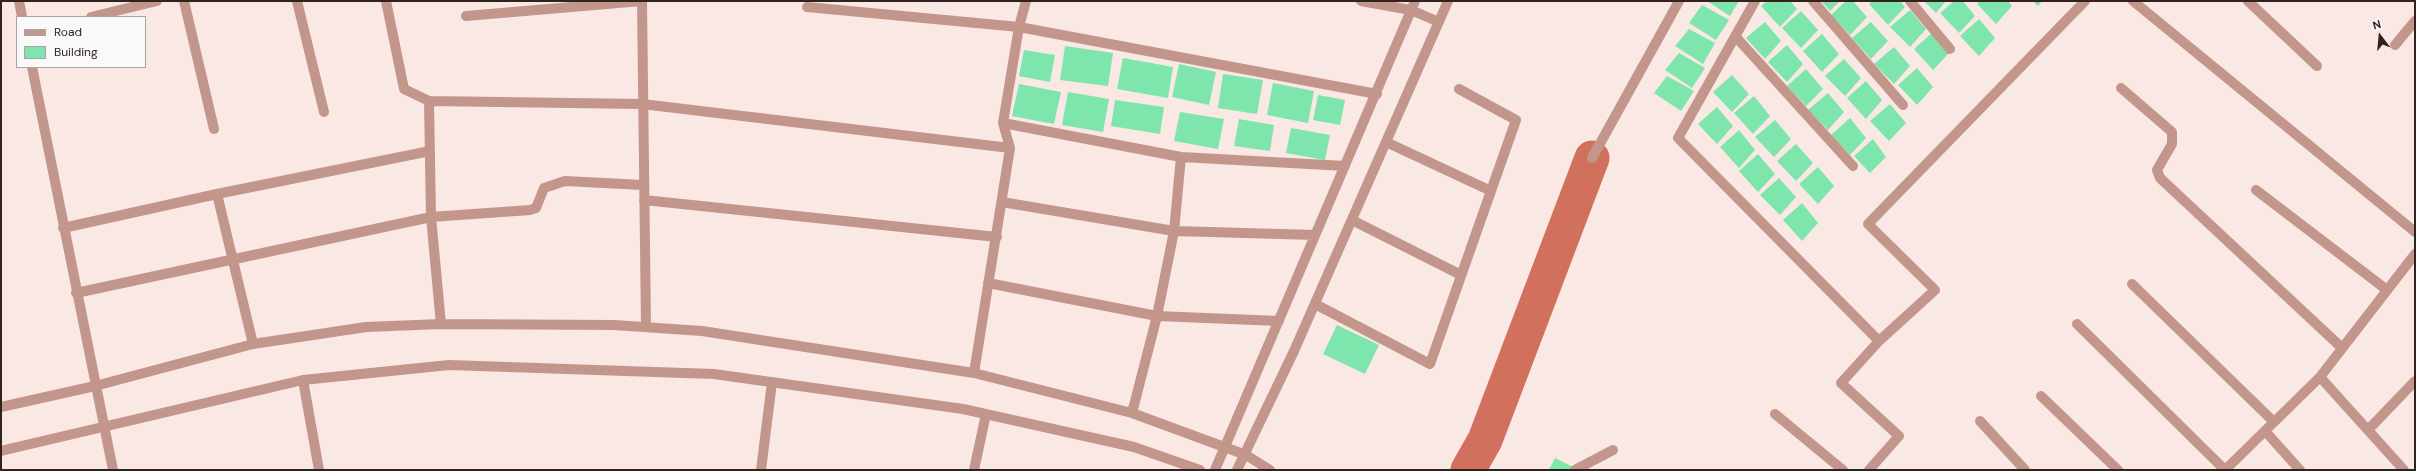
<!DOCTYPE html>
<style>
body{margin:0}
#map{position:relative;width:2416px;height:471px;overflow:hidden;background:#f9e8e4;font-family:"DM Sans",sans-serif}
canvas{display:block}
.frame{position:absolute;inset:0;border:2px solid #31221f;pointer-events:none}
.legend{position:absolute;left:16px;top:16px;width:130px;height:52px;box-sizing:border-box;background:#f9f9f9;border:1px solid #a9a3a2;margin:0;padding:5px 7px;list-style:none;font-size:12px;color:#31221f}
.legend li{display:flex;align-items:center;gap:8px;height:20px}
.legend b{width:20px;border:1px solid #a9a3a2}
.north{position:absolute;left:2360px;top:16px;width:40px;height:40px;-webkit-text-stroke:3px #f9f9f9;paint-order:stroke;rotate:344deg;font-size:11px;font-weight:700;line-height:16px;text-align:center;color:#31221f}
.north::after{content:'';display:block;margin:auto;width:14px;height:18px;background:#31221f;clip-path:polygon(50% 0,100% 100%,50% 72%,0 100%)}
</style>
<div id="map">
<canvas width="2416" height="471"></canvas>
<div class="frame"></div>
<ul class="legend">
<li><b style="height:5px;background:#c3968c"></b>Road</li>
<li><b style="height:11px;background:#7ee5ac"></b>Building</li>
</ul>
<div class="north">N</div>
</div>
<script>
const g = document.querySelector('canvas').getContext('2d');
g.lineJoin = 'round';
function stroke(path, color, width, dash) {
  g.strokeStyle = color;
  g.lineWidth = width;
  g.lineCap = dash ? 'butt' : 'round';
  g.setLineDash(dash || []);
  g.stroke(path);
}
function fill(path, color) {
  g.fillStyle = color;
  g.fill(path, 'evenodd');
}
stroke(new Path2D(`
 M1468,470L1485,440L1592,158`), '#d2705e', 35);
fill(new Path2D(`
 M1707,1H1739L1730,16Z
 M1767,1H1790L1797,9L1780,27L1761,6Z
 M1821,1H1840L1830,11Z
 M1846,1H1853L1867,17L1850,35L1831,15Z
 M1873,1H1900L1905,7L1888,25L1869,4Z
 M1924,1H1946L1936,13Z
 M1954,1H1963L1975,16L1959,33L1940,13Z
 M1980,1H2008L2012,6L1996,24L1977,4Z
 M2033,1H2042L2038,6Z
 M1702,5L1729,20L1716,40L1689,23Z
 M1910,10L1926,29L1910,47L1890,27Z
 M1801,11L1818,30L1801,48L1782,28Z
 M1979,19L1995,38L1979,56L1960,36Z
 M1765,22L1781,41L1765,59L1746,38Z
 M1871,22L1888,41L1871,59L1852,38Z
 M1689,29L1715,43L1703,64L1675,46Z
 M1933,32L1950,52L1933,70L1914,49Z
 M1822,34L1839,54L1822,72L1803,51Z
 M1787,45L1803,64L1787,82L1768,62Z
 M1065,46L1113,53L1108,86L1060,80Z
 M1894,47L1910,66L1894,84L1874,64Z
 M1024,50L1055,55L1050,82L1019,76Z
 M1679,53L1705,68L1692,88L1665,70Z
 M1123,58L1173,67L1168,98L1117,89Z
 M1844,59L1861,78L1845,96L1825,76Z
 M1179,64L1216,72L1209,105L1172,97Z
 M1917,68L1933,87L1917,105L1898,85Z
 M1806,69L1823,89L1806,106L1787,86Z
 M1223,74L1263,80L1257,114L1218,108Z
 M1732,75L1749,94L1732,112L1713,92Z
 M1667,76L1694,91L1681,111L1654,93Z
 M1866,81L1882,100L1866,119L1847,98Z
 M1273,83L1314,91L1308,123L1267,115Z
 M1019,84L1061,92L1054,124L1012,116Z
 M1068,92L1109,99L1103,132L1062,125Z
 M1828,93L1844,112L1828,130L1808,110Z
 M1318,95L1345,100L1340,125L1313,120Z
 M1754,96L1770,116L1753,134L1734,113Z
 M1115,100L1164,107L1160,134L1111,126Z
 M1890,104L1906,123L1889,141L1870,121Z
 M1717,107L1733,126L1717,144L1698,124Z
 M1180,112L1224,119L1218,149L1174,141Z
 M1850,118L1866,138L1850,155L1831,135Z
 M1239,119L1274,125L1270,151L1234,146Z
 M1775,120L1791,139L1774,157L1755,137Z
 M1291,128L1330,135L1325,160L1286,153Z
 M1739,130L1755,150L1739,168L1720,147Z
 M1873,139L1886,157L1870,173L1854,156Z
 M1796,144L1813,163L1796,181L1777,161Z
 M1758,154L1775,174L1758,192L1739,171Z
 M1818,167L1834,186L1818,204L1799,184Z
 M1779,178L1796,197L1780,215L1760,195Z
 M1802,203L1818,223L1802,241L1783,220Z
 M1337,325L1379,345L1365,374L1323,354Z
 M1555,458L1579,470H1549Z`), '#7ee5ac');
stroke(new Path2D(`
 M19,1L22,17
 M184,1L214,129
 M297,1L324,112
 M386,1L404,89L429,101L642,104L1010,148
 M642,1L646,327
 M1361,1L1411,10L1439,22
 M1755,1L1678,138L1879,341L1841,383L1899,436L1869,470
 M1813,1L1903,105
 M1910,1L1950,49
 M2133,1L2415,232
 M2248,1L2317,66
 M807,7L1019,27L1377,94
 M466,16L642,1
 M91,17L157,1
 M1735,36L1853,166
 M2395,45L2415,21
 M32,67L113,470
 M2121,88L2172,132V144L2157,170L2160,178L2341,347
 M429,101L431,217L441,324
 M1003,123L1181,157L1345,166
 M1386,142L1491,191
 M1592,158L1679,1
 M2256,190L2387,290
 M217,194L253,344
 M644,200L997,237
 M1002,202L1174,231L1315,235
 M1352,220L1461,275
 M63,228L217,194L430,151
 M988,283L1157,316L1279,321
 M2132,284L2274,422
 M76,293L431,217L530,210L536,208L544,188L565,181L643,185
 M1315,304L1430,364L1516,120L1459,89
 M2077,324L2225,470
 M1879,341L1935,290L1868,224L2085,1
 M974,373L1010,148L1003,123L1019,27L1026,1
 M2320,377L2404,470
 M303,380L319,470
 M2041,396L2118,470
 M1,407L95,386L253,344L366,327L441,324L614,325L702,331L974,373L1132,413L1246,455L1270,470
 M1132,413L1157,316L1174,231L1181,157
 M1775,414L1843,470
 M1980,421L2025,470
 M2368,430L2415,381
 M2265,431L2300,470
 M1,451L303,380L449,365L714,374L963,409L1134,447L1200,470
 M761,470L772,382
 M974,470L986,414
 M1215,470L1415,1
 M1237,470L1294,351L1448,1
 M1575,470L1613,450
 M2225,470L2320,377L2415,254`), '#c3968c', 10);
</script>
